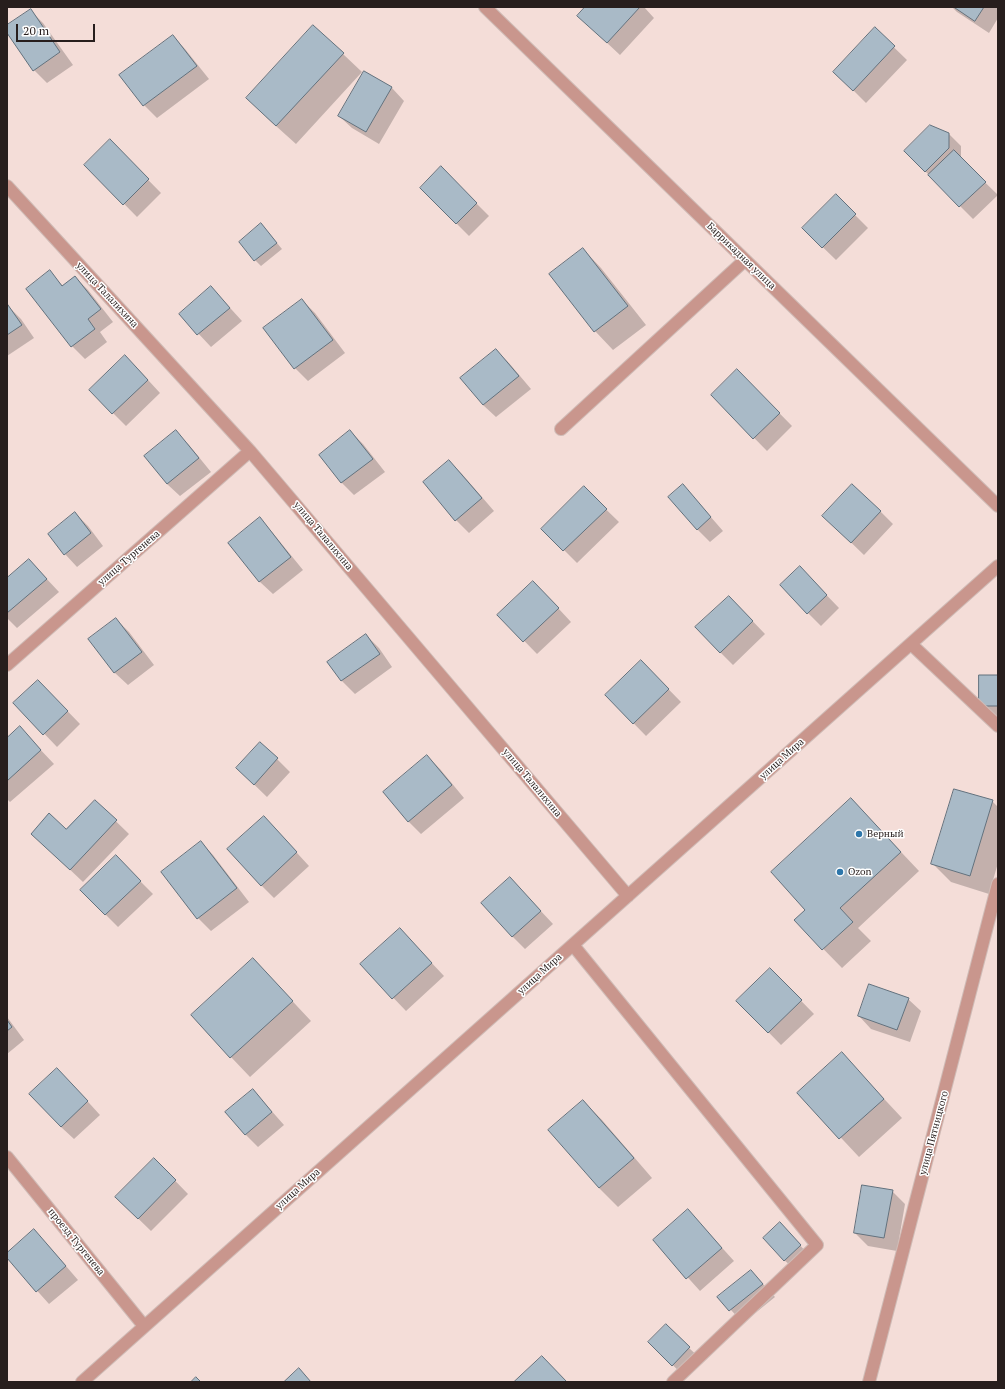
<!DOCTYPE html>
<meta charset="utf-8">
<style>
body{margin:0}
#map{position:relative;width:1005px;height:1389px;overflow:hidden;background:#f4ddd8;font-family:"PT Serif",serif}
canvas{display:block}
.frame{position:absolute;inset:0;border:8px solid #271e1d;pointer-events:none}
.scale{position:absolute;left:16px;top:24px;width:79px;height:18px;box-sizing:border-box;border:2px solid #271e1d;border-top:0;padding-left:5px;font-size:12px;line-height:14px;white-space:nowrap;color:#271e1d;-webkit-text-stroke:3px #fff;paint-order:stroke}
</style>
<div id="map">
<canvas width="1005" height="1389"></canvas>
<div class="frame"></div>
<div class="scale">20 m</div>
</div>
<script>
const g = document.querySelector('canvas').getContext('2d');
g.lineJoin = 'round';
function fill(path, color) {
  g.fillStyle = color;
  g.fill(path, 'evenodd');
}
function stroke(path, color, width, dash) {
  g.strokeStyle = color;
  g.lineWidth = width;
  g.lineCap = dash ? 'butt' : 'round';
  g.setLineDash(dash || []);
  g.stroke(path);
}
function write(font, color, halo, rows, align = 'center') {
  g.font = font + ' "PT Serif",serif';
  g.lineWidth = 3;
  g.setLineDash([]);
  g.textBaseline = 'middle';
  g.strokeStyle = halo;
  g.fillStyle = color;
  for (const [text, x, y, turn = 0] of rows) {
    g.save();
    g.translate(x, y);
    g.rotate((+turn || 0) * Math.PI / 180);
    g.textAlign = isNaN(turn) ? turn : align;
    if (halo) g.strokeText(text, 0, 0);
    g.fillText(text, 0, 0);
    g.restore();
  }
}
fill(new Path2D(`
 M586,7H644L654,18L620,55L591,28Z
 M952,7H998V18L989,33L957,12Z
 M30,10L43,23L73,65L47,83L34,70L7,31V26Z
 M875,29L907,60L866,103L847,84Z
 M173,36L185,49L209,79L157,118L144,105L121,75Z
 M343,54L362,72L296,144L266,117Z
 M364,72L392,88L404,101L379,144L352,128L339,116Z
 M948,133L961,146V159L998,195L973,219L905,151Z
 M110,141L161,193L137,217L86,165Z
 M441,168L489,216L469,236L421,188Z
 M836,196L868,228L836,260L803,228Z
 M267,231L282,249L261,266L255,260Z
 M583,249L601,268L646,325L613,350L595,331Z
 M49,271L63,286L75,277L88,290L113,322L100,332L107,342L85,359L72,346L27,289Z
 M211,287L242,321L211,347L180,314Z
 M302,300L315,313L345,353L308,381L295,368Z
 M8,306L21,319L34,338L7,356V307Z
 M496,350L509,363L531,389L496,417L483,405Z
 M138,369L160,393L126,426L113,413Z
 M737,370L792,426L767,451L712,395Z
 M350,431L363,444L385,472L354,495L342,483L320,455Z
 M176,432L189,445L211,472L180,496L167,484Z
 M449,461L462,474L494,511L469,533L456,520Z
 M683,485L723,531L710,542L697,529Z
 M584,488L619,522L577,563L543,529Z
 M880,511L893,524L864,555L836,528Z
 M75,513L88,526L103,546L77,567L65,554Z
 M260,519L272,532L303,570L273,594L260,582L229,543Z
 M29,560L59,592L17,628L7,618V579Z
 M812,580L839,608L821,626L808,613Z
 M546,595L571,622L537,654L499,615Z
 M742,610L765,634L733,665L720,652Z
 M116,619L129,632L154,665L128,685L115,673L89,639Z
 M366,635L379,648L392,667L355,694L342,681L329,662Z
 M641,661L681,702L646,736L606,695Z
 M998,676V718L980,705Z
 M51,694L80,724L57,747L15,703Z
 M20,728L54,764L10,802L7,799V739Z
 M427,756L440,769L464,798L421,834L408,821Z
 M277,759L290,772L267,797L237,768Z
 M851,799L919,871L858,928L871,941L842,968L795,920L806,910Z
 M95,801L129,834L83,882L45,846L66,831Z
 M992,801L998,807V863L989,894L951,882L932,863Z
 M276,830L309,866L274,898L261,885Z
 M201,842L213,855L249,902L211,931L198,918L162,872Z
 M128,869L153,894L118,927L81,890Z
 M510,878L553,924L525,949L512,936Z
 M412,942L444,976L406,1011L361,964Z
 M253,959L311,1021L250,1077L192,1016Z
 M770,969L814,1014L781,1045L738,1001Z
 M908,999L921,1011L910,1042L871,1029L859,1016Z
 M7,1017L24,1040L7,1054Z
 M842,1054L902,1118L859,1157L799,1093Z
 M70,1082L100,1115L74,1139L61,1127Z
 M253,1090L284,1125L258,1147L245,1134Z
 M583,1101L602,1120L652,1178L618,1207L599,1188Z
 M154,1159L188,1194L151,1231L116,1197Z
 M892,1191L905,1204L897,1251L868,1246L855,1233Z
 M688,1210L734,1261L700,1291L654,1240Z
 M786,1229L806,1252L791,1266L784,1260Z
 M34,1231L47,1244L78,1280L49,1304L7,1257V1255Z
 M751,1271L775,1297L743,1323L719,1297Z
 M649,1342L689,1348L702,1360L686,1378Z`), '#0003');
const building = new Path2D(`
 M585,7H640L607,43L577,16Z
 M954,7H984L975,21Z
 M31,9L60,52L33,71L7,33V25Z
 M313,25L344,53L276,126L246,98Z
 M875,27L895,46L853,91L833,72Z
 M173,35L197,66L143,106L119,75Z
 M364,71L392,87L366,132L338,116Z
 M930,125L949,133V148L925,172L904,151Z
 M110,139L149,179L123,205L84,165Z
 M954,150L986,182L959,207L928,175Z
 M441,166L477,203L456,224L420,188Z
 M836,194L856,214L822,248L802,228Z
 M261,223L277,243L254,261L239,242Z
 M583,248L628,306L594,332L549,274Z
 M50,270L62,286L75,276L101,309L88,319L95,329L71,347L26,289Z
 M211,286L230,308L197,335L179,314Z
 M302,299L333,340L294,369L263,328Z
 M8,305L22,325L7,335V306Z
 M496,349L519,376L483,405L460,378Z
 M125,355L148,380L112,414L89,390Z
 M737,369L780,413L753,439L711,395Z
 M176,430L199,458L167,484L144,456Z
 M350,430L373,459L341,483L319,455Z
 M449,460L482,498L455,521L423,482Z
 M683,484L711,517L697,530L668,497Z
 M852,484L881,511L851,543L822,516Z
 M584,486L607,509L563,551L541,529Z
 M75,512L91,533L64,555L48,534Z
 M260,517L291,557L259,582L228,543Z
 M29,559L47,579L7,613V578Z
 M800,566L827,595L807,614L780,585Z
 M533,581L559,608L523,642L497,615Z
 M729,596L753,621L720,653L695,627Z
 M116,618L142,652L114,673L88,639Z
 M366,634L380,654L341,681L327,662Z
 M641,660L669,689L633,724L605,695Z
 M979,675H998V706H979Z
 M38,680L68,711L43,735L13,703Z
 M20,726L41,750L7,781V738Z
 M260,742L278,758L254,785L236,768Z
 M427,755L452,785L408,822L383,792Z
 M954,789L993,800L970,876L931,864Z
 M851,798L901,852L840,908L853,922L822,950L794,920L805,910L771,872Z
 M95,800L117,820L70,870L31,834L49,813L66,829Z
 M264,816L297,852L261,886L227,849Z
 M201,841L237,888L197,919L161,872Z
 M116,855L141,881L105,915L80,890Z
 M510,877L541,911L512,937L481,903Z
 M400,928L432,963L392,999L360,964Z
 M253,958L293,1001L230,1058L191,1015Z
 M770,968L802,1000L768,1033L736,1001Z
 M869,984L909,998L897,1030L858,1016Z
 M7,1020L12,1027L7,1031Z
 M842,1052L884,1099L839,1139L797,1093Z
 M57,1068L88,1101L61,1127L29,1094Z
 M253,1089L272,1112L245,1135L225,1112Z
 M583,1100L634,1158L599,1188L548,1130Z
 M154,1158L176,1180L138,1219L115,1197Z
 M862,1185L893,1190L884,1238L854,1233Z
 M688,1209L722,1248L686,1279L653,1240Z
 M780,1222L801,1245L784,1261L763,1238Z
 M34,1229L66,1266L36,1292L7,1258V1253Z
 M751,1270L763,1284L729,1311L717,1297Z
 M666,1324L690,1347L672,1366L648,1342Z
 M542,1356L567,1382H514Z
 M299,1368L311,1382H284Z
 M196,1377L201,1382H191Z`);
fill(building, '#a9bac7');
stroke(building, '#62717d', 1);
const minor = new Path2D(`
 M485,7L998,506
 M7,186L250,451L628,896
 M561,429L745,260
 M911,644L998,726
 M7,665L250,451
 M573,945L817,1245L673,1382
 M7,1157L144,1326
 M82,1382L998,566
 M869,1382L998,884`);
stroke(minor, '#cfbbb6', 14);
stroke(minor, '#c9968d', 12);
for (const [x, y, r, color] of [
 [859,834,4,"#2d76aa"],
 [840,872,4,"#2d76aa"]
]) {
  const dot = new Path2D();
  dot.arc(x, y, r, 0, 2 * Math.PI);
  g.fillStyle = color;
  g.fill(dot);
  stroke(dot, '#fff', 1.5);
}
write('10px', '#271e1d', '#fff', [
 ["Баррикадная улица",741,256,44],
 ["улица Талалихина",107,295,47],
 ["улица Талалихина",323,536,50],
 ["улица Тургенева",129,558,-41],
 ["улица Мира",782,759,-42],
 ["улица Талалихина",532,783,50],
 ["улица Мира",540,974,-42],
 ["улица Пятницкого",934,1133,-75],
 ["улица Мира",298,1189,-42],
 ["проезд Тургенева",76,1242,51]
]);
write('10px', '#271e1d', '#fff', [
 ["Верный",867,834],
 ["Ozon",848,872]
], 'left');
</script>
